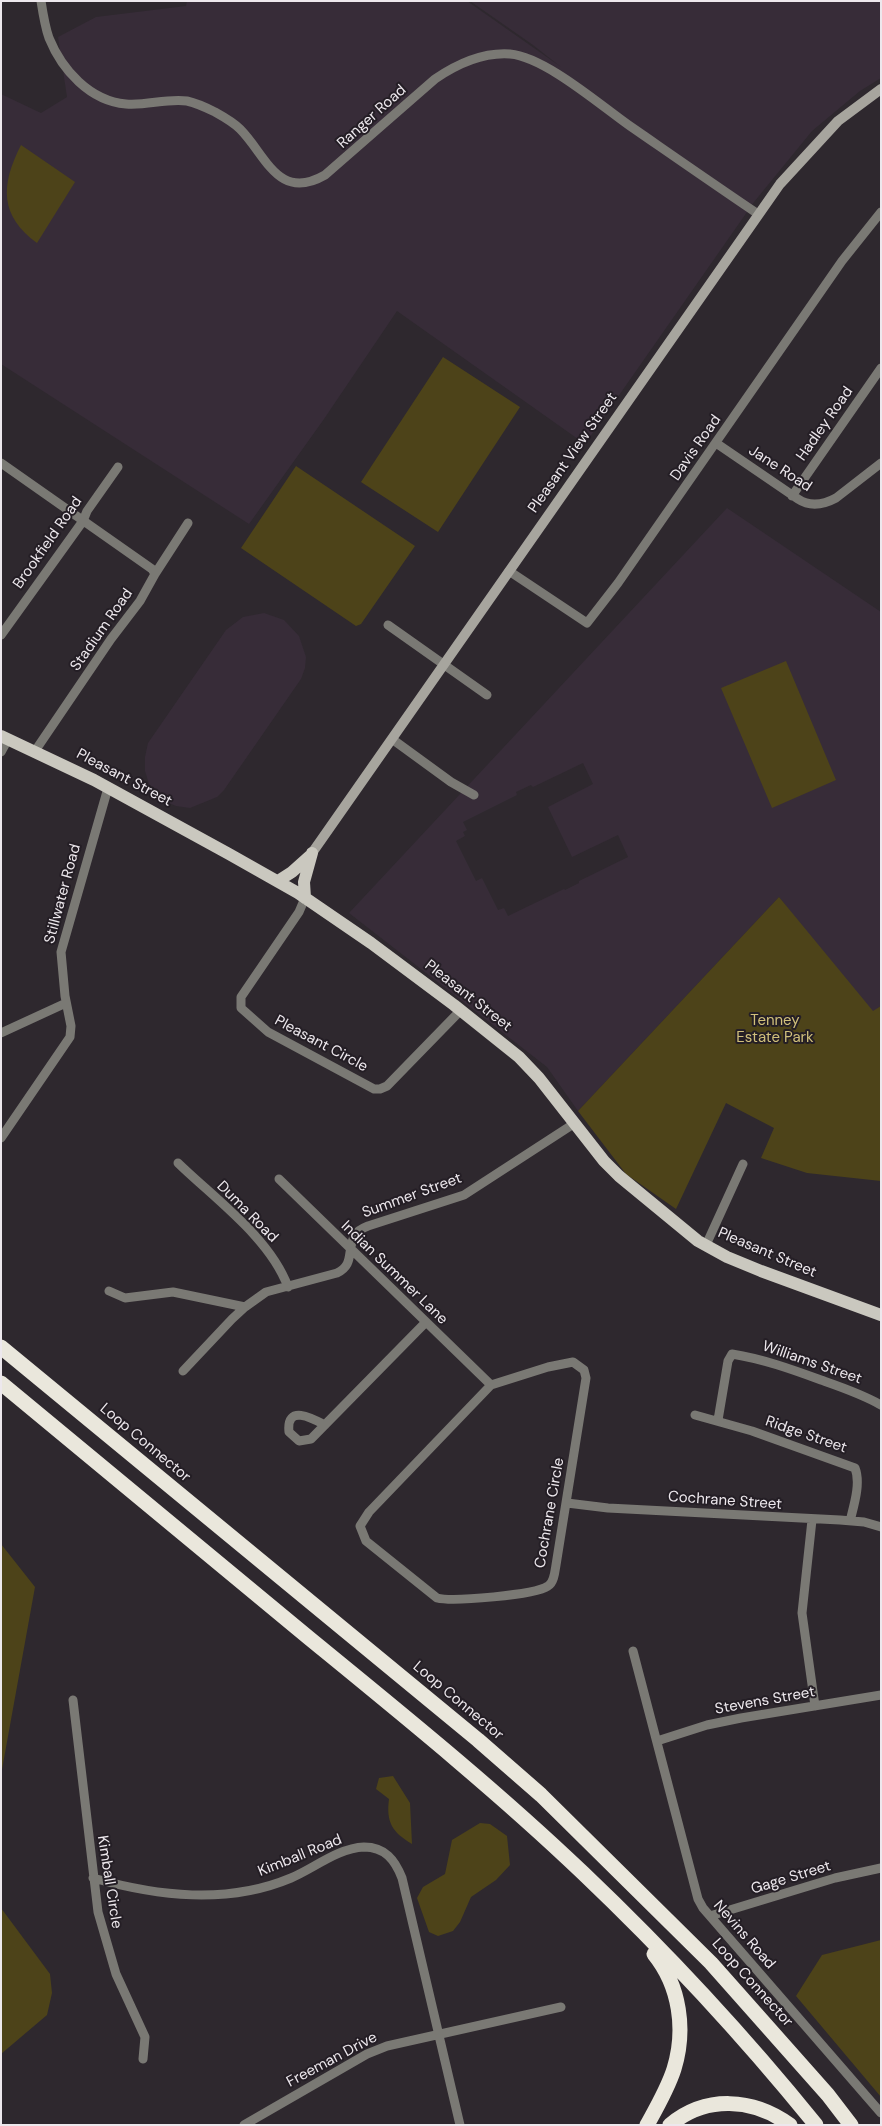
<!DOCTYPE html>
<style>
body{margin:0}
#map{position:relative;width:882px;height:2126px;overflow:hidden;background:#2e282e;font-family:"DM Sans",sans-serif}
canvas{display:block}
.frame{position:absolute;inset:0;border:2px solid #ede8ed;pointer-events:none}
</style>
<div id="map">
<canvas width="882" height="2126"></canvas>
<div class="frame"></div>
</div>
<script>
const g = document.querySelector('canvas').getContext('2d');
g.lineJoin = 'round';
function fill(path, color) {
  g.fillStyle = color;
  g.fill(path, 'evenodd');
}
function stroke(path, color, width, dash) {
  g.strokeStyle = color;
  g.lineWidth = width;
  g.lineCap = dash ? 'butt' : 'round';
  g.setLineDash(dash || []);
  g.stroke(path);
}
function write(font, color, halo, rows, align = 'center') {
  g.font = font + ' "DM Sans",sans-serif';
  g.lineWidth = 4;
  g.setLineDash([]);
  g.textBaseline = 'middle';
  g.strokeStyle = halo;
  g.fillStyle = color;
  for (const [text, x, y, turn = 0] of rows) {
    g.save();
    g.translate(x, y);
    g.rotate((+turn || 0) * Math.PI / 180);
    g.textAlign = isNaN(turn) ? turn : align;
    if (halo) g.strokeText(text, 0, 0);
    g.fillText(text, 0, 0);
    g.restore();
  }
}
fill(new Path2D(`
 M187,1H467L561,67L533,45L470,1H881V78L860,91L812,131L754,202L585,444L397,311L324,419L249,524L1,364V94L41,113L67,97L58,37L96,17L186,6Z
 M727,508L881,612V1008L870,1014L779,897L578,1111L547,1067L349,913ZM583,763L593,784L548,807L572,857L618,835L628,857L579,881V883L565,890L564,889L508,916L504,908L498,910L482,878L476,881L456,841L465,836L463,832L467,830L463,822L517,795L516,792L531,785L533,787Z
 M264,613L284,620L299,636L306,657L305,668L301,679L224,790L217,797L190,808L176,806L164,801L149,784L145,771V757L148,743L226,630L243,617Z`), '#372c38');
fill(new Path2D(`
 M21,145L75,182L37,243C0,216 0,186 21,145Z
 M443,357L520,407L438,532L361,482Z
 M296,466L415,546L361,624L356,626L241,548Z
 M786,661L836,780L772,808L721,688Z
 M779,897L873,1011L881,1006V1181L807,1173L761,1158L774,1128L726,1103L676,1209L626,1174L578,1111Z
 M1,1544L35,1587L1,1775Z
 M393,1776L410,1803L412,1844C392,1832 386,1822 389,1799L376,1789L379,1778Z
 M480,1823L490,1824L507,1836L510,1865L496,1880L471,1897L460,1922L453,1931L438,1936L429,1932L417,1898L423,1887L445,1874L452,1840Z
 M1,1908L50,1974L52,1993L47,2015L1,2054Z
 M881,1940V2097L796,1996L822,1955Z`), '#4d4319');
stroke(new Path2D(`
 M41,1C43,14 45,27 49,38C62,70 90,101 126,104C146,106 167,98 187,101C196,103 207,108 215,112C224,117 233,122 240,129C266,155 278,202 325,175L435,79C457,64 482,52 510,54C545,57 600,105 630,126C672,155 715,185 758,214
 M716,443L798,499C810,507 823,505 836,498L881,463
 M1,463L152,569L155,574
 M792,496L881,368
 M509,571L587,623L618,583L842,261L881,212
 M388,625L487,695
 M1,635L83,521L87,511L118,467
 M392,739L451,782L474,795
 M35,751L111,639L140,601L155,574L188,523
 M1,752L8,739
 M305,898L299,912L241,997V1008L268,1032L374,1089H380L387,1086L461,1010
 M1,1033L66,1003
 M1,1138L70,1037L71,1026L65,996L61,952L108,788
 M178,1163C215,1199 270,1238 288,1287
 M279,1179L491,1385
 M706,1245L743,1164
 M109,1291L125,1298L173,1292L245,1307
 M573,1362L584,1370L586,1378L556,1565C555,1571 554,1583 548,1586C535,1595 453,1602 437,1598L366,1541L360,1526L369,1512L491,1385L548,1367Z
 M183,1371L232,1319L245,1307L266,1292L337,1273C355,1264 346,1251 355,1235C357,1231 363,1228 368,1226L464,1195L575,1123
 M695,1415L752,1431L855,1468C861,1483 854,1505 850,1521
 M718,1420L728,1361L732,1354C763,1359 791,1369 821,1380C841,1387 862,1394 881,1405
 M325,1425C312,1418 286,1404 289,1432L299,1441L311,1439L426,1322
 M567,1503L608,1508L840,1520L864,1522L881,1527
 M812,1520L802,1613L815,1706
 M633,1651L698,1899L703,1908L881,2113
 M73,1700L98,1912L116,1974L145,2037L143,2059
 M657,1741L707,1725L741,1718L881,1695
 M93,1878C157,1896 227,1905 291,1878C313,1869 338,1848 364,1847C385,1847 395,1860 402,1878L460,2125
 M710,1916L835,1878L881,1868
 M244,2125L367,2054L387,2046L561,2007`), '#7a7974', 9);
stroke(new Path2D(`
 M312,853L780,184L838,121L881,89`), '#a7a59e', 10);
stroke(new Path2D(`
 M1,736L94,780L229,854L298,893L371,943L454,1005L519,1057L539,1078L604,1161L619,1176L698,1241L727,1257L761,1271L881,1315
 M278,881L292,872L311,855
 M305,898L304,882L312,853`), '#cac8bf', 12);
stroke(new Path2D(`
 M1,1347L478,1740L541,1795L711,1963L828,2095L851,2125
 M1,1383C104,1468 207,1553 309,1638C402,1714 496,1790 583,1873C666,1952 744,2036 816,2125
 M647,2125C657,2107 668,2088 674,2069C686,2030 680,1986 654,1954
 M670,2125C706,2095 753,2098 790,2125`), '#eae7dc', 15);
write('15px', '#ede8ed', '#241e25', [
 ["Ranger Road",372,117,-42],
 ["Hadley Road",825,424,-55],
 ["Davis Road",696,448,-55],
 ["Pleasant View Street",573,453,-55],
 ["Jane Road",780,469,33],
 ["Brookfield Road",48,543,-55],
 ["Stadium Road",102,630,-55],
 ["Pleasant Street",124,778,28],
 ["Stillwater Road",63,894,-75],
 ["Pleasant Street",468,996,38],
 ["Pleasant Circle",321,1044,28],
 ["Summer Street",412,1196,-20],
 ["Duma Road",247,1212,45],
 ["Pleasant Street",767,1253,23],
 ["Indian Summer Lane",394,1273,44],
 ["Williams Street",812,1363,19],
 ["Ridge Street",806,1435,19],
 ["Loop Connector",145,1443,40],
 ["Cochrane Street",725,1501,4],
 ["Cochrane Circle",550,1513,-80],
 ["Loop Connector",458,1701,40],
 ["Stevens Street",765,1701,-10],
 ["Kimball Road",300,1856,-22],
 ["Gage Street",791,1878,-17],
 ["Kimball Circle",109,1882,81],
 ["Nevins Road",744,1935,49],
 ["Loop Connector",752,1983,48],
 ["Freeman Drive",332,2060,-28]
]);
write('15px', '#d1c07b', '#241e25', [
 ["Tenney",775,1021],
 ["Estate Park",775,1038]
]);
</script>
